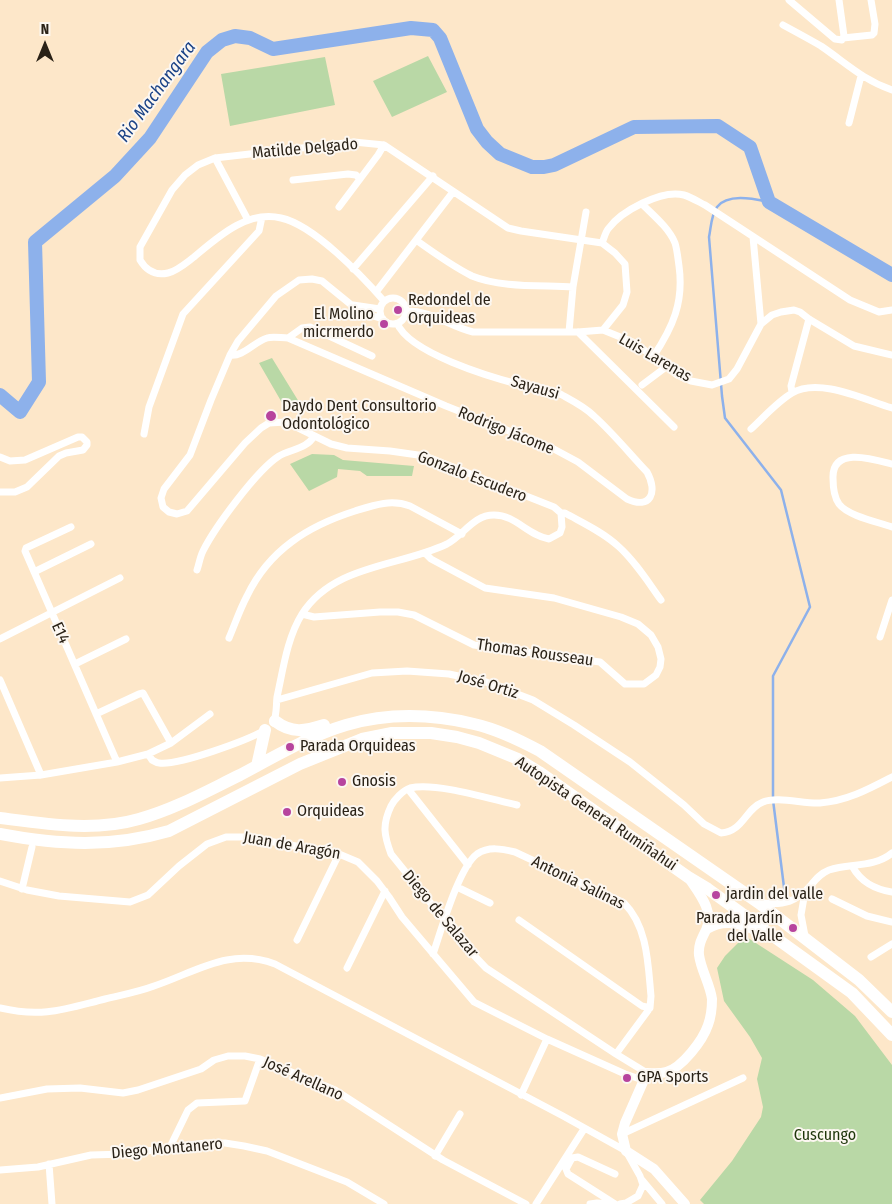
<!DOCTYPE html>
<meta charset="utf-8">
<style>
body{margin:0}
#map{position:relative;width:892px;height:1204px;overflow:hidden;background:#fde7c9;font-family:"Fira Sans Condensed",sans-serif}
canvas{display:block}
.north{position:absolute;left:20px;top:20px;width:50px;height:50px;-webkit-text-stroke:4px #fcf7f1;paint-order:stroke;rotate:0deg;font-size:14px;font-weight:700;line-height:20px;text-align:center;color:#2a2217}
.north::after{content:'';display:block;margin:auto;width:18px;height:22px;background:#2a2217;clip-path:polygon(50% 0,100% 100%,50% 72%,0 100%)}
</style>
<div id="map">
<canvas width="892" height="1204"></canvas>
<div class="north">N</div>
</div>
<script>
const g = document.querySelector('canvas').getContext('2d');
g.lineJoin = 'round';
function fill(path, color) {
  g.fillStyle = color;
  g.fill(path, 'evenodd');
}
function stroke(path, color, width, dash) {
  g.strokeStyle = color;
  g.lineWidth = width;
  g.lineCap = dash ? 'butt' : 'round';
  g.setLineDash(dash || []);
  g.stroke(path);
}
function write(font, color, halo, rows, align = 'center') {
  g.font = font + ' "Fira Sans Condensed",sans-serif';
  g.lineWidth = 4;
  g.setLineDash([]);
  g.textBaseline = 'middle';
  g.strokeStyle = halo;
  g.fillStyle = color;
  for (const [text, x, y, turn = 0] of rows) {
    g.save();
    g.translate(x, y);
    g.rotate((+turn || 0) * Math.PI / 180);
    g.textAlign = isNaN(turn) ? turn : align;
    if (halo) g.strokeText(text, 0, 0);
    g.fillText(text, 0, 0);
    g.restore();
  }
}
fill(new Path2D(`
 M428,56L447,92L392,117L373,81Z
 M325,57L335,105L230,126L221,74Z
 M272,358L299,402L285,408L259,363Z
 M312,454L334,455L343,460L414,466L412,476H367L360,471L338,469L337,477L309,491L290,464Z
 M745,936L813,980L855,1016L892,1065V1204H704L700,1200L732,1161L761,1117L763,1107L757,1079L762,1058L750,1037L724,1001L717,968L725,956Z`), '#b9d8a6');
stroke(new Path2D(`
 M769,202C754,199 728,193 717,207C711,215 711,228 709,237L722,396L725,418L781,490L810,607L773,676V800L785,895`), '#8db1eb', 2.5);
stroke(new Path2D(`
 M0,395L20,412L39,382L35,242L115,176L150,138L207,52L222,40L235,36L250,38L273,49L411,28L433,30L440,38L477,129L487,142L500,154L532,167H544L554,165L634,127L718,126L750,147L769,202L892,275`), '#8db1eb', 14);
stroke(new Path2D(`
 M789,0L835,39L842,40L844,36L839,0
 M783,25C796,32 809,39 821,46C846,63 863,80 892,90
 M843,38L872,35L874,33L875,24L871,0
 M849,123L861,76
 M215,158L248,220
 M293,180L348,174L356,175L360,179
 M642,204C653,215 669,228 675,243C677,249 678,259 679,266C684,302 673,327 653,357
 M339,207L378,155L384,145
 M753,237L761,324
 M416,240C434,253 452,266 472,276C501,288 542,285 573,287
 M602,243C604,239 605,233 608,229C621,211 662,189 684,195C691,197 699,202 705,205L850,300L879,312L892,310
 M353,269L433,176
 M376,292L453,192
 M380 311a13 13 0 1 1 26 0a13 13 0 1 1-26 0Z
 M384,301C362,276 314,225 281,218C247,210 218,237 194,257C186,263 177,271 168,273C155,276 146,270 140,260V247L172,190L185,175L198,165L215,158L354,142L384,145L508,228L521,231L602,243L615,253L625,264L627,292L623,305L603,330
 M353,305L380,309
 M406,311C431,310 448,326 473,332H578L603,330L635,343L677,375L691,381L712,385L729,379L737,369L761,324L772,315L781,312L794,310L800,312L809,319L854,346L892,355
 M569,332L573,287L586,212
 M578,332L674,427
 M288,338L302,328L310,327L372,356
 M230,355C243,357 254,342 267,338C273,336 281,338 288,338L446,406L552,448L578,462L627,499C651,510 658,492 647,472C629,453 613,433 594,416C585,407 573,401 562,395C551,388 534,388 521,385C490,377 409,353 397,323
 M642,385L666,367
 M792,392L791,386L809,319
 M751,429C764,417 777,402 792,393C819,377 865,400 892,408
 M144,434L149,407L183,314L259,231L262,217
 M0,457L10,461L25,460L78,437H82L87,442V445L83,450L66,453L59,456L27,487L15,492H0
 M892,464C873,459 832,446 833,478C833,487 834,497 839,504C848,516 878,522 892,527
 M561,513H565C583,523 603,532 618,546C635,561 648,582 661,600
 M71,527L26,548L25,551L117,762
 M197,570C199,564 200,557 203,551C215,527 257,470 279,456C291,449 307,449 314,436
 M34,572L91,544
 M302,614L314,617L380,612H398L414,615L474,645L600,662L625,684H644L656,675L660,667L661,659L658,647L651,635L638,624L621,617L554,598L485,588L431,559L425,553
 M880,637L892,600
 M229,638C235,624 240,609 247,596C269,550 308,526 355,511C374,505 391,499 410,506L462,534
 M0,639L120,578
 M75,664L126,639
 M0,680L41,775
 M277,700L372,673L407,671L449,674L486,682L533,700L574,725L630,762L684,805L704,824L721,833C744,831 745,809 763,802C777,796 804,804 820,803C847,801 869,789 892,777
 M96,714L139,694L143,693L171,743
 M273,723C277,716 276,706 277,697C283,670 287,638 302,614C334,564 399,567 447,544C464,535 473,515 494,515C516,515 527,535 549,539L560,533L562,527L561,513L554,507L425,456L390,451L347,448L331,444L286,422L269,423L261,428L245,443L187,511L177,514L169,512L163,507L161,498L164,489L190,455L211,400L230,355L238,341L276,296L299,280L312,279L322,281L360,312L383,319
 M148,754L152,760C154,761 157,763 159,763C178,766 248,740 265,730
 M0,778L41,775L117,762L148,754L171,743L210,714
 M408,789L468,865
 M517,805C490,799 436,782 410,788C403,790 394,800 391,806C382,825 384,835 391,854L467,948L486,968L616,1054L647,1073
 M852,866C861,882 874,889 892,892
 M0,881L27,890L59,896L130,902L148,895L179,866L207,844L226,837H247L339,854L358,862L377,881L389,897L402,917L474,1002L547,1039L625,1074L643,1080
 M457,887L490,903
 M22,889L32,847
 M832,899L867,916L892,922
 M763,903C785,905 796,902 811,885C816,879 821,873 829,870C850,863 874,868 892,853
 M519,920L642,1006L650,1008
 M805,936L801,915L805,892
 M297,940L339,854
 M433,954C441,931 459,867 477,854C489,846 502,849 515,852L624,903C648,927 648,965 651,996L650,1008L616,1054
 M871,957L892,944
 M347,968L385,891
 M0,1008C43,1018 65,1009 105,999C121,995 138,992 154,986C196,972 229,947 275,964L563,1116L626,1151L640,1176L643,1185L638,1196L626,1203L620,1204
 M521,1095L547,1039
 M0,1098L47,1089L80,1088L123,1093L138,1090L201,1069L214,1060L228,1056H245L260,1059L335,1090L443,1160L526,1204
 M622,1134L743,1078
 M170,1147L188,1110L197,1103L245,1101L260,1059
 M435,1156L460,1114
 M49,1164L52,1204
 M0,1170L38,1167L91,1155L125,1154L206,1143H225L244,1146L267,1151L347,1182L384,1204
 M615,1174L578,1157L572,1158L566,1169L568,1174L615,1204
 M642,1180L662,1204
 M536,1204L584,1129
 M590,1204L597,1203L611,1204`), '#fff', 7);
stroke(new Path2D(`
 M707,929C729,916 744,927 767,934
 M685,1204L654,1169L626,1151L622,1134L625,1123L647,1073C653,1073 660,1074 666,1072C682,1068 703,1040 708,1025C711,1017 712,1007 712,999C710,984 701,970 699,955C698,945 702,938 706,930C715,911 698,892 689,878`), '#fff', 10);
stroke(new Path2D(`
 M275,721C292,734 305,731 324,725
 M257,766L265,730
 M0,818C46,824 94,832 139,819C175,809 207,791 240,775C274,757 309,736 346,725C387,713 432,714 474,724C497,729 519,740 540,751L759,903L859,980L892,1012
 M0,834C59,845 111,848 169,831L300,764L362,739L392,733H431L457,737L479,743L518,759L539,772L688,877L708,889L852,993L892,1035`), '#fff', 12);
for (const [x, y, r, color] of [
 [398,310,5,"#b7449e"],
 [384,324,5,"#b7449e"],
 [271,416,6,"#b7449e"],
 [290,747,5,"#b7449e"],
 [342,782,5,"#b7449e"],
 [287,812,5,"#b7449e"],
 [716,895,5,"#b7449e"],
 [793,928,5,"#b7449e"],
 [627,1078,5,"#b7449e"]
]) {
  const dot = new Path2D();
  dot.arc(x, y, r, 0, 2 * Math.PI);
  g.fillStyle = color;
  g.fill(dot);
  stroke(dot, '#fcf7f1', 2);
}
write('16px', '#2a2217', '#fcf7f1', [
 ["Matilde Delgado",305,149,-5],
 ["Luis Larenas",655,358,30],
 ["Sayausi",535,388,16],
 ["Rodrigo Jácome",506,431,22],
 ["Gonzalo Escudero",472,477,21],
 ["E14",60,633,65],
 ["Thomas Rousseau",535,653,8],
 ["José Ortiz",488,685,17],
 ["Autopista General Rumiñahui",596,814,34],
 ["Juan de Aragón",292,846,10],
 ["Antonia Salinas",578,883,26],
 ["Diego de Salazar",440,914,50],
 ["José Arellano",303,1079,24],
 ["Diego Montanero",167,1149,-5]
]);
write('16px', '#2a2217', '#fcf7f1', [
 ["Redondel de",408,301],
 ["Orquideas",408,319],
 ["El Molino",374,315,"right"],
 ["micrmerdo",374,333,"right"],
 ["Daydo Dent Consultorio",282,407],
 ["Odontológico",282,425],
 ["Parada Orquideas",300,747],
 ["Gnosis",352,782],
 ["Orquideas",297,812],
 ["jardin del valle",726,895],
 ["Parada Jardín",783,919,"right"],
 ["del Valle",783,937,"right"],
 ["GPA Sports",637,1078]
], 'left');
write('16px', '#1d3509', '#fcf7f1', [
 ["Cuscungo",825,1136]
]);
write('italic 18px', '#1a4286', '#fcf7f1', [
 ["Rio Machangara",157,92,-54]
]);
</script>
